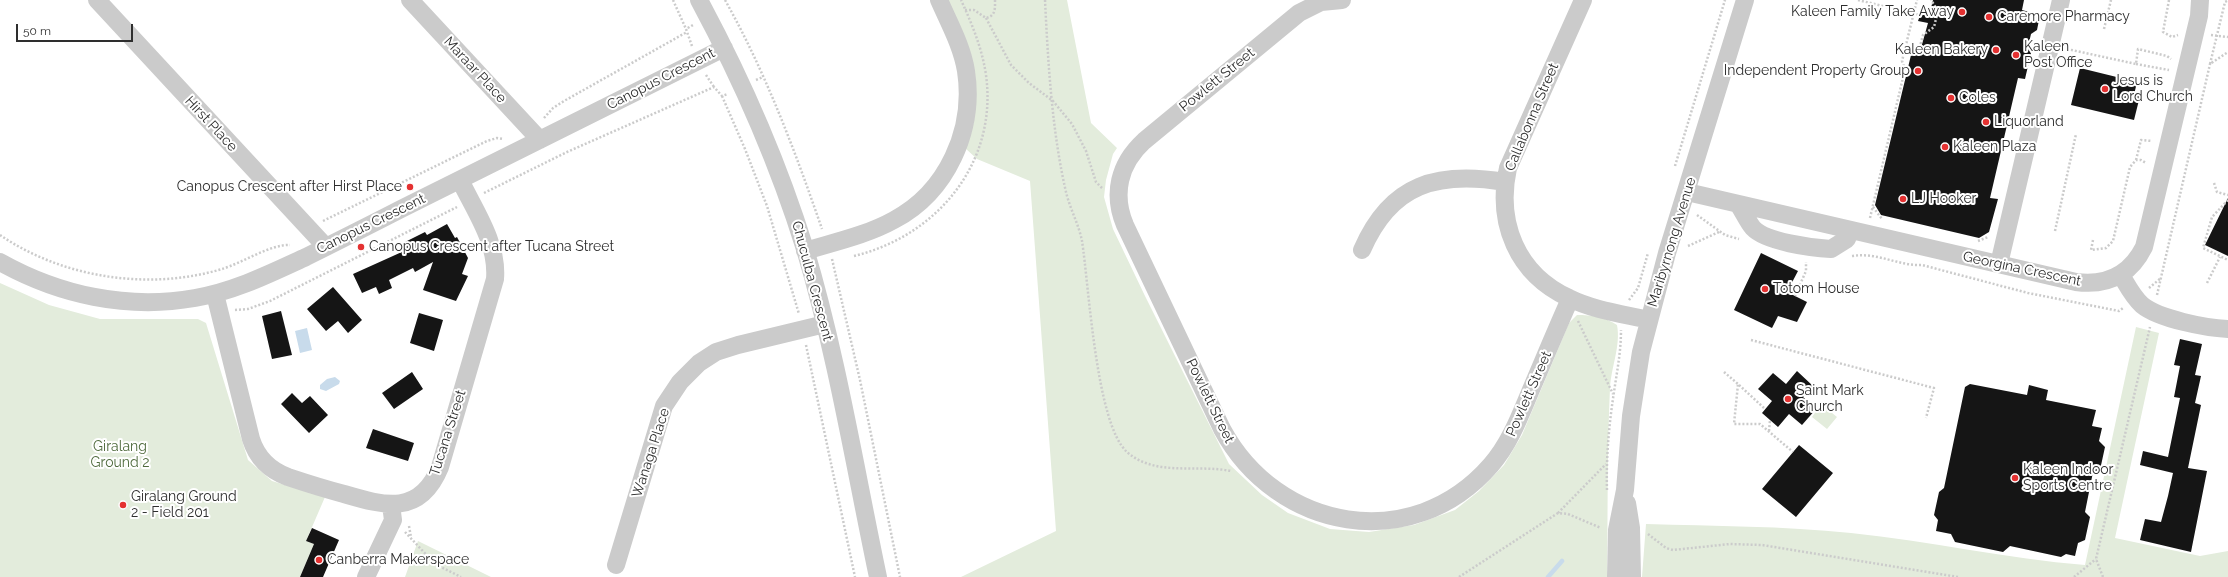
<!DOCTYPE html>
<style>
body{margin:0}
#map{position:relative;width:2228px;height:577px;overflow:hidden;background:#fff;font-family:Raleway,sans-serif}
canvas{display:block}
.scale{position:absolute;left:16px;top:24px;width:117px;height:18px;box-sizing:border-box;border:2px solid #2e2e2e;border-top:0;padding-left:5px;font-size:12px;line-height:14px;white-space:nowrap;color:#2e2e2e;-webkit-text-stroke:3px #fff;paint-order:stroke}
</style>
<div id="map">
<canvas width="2228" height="577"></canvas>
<div class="scale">50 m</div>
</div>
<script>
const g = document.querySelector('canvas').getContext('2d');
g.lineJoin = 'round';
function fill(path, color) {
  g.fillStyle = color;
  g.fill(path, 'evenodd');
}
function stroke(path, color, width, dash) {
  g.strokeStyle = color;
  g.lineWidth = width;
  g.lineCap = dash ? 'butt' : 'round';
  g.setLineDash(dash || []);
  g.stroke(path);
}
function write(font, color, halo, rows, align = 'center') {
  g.font = font + ' Raleway,sans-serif';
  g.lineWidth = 4;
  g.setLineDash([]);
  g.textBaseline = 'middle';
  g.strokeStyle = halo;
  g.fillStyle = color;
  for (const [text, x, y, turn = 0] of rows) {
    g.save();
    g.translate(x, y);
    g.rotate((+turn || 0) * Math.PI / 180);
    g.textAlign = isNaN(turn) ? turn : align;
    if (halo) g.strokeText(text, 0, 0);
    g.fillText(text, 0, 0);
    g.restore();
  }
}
fill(new Path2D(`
 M948,0H1067L1091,123L1117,148L1113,154L1106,180L1104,197L1113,229L1145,296L1229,464L1262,495L1288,513L1330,529L1369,532L1414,525L1455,510L1479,491L1504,465L1522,435L1569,323L1577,315C1591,315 1605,317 1617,325C1621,345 1611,368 1610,388C1607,451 1608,514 1607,577H961L1056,531L1030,181L977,159L965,148C968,140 971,133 973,125C983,82 966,37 948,0Z
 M0,283L49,305L100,319H198L206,323L248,460L272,481L325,497L306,541L314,544L300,577H0Z
 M2136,327L2159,333L2115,538L2200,556L2228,551V577H1642L1646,524C1714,526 1783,526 1851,533C1930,541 2007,559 2085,565Z
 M1821,404L1837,417L1827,429L1812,417Z
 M418,541L491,577H405Z`), '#e3ecdc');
fill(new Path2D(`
 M307,328L312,350L300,353L295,331Z
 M335,377L340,381L339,384L326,391L320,389V385L327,379Z`), '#c8dbeb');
stroke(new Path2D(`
 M1548,577L1562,561`), '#c8dbeb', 4.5);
fill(new Path2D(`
 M1933,0H2024L2022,10L2040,15L2037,30L2031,34L2028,47L2031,53L2025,79L2018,78L1990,198L1998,199L1989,232L1979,238L1881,215L1875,205L1911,55L1921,48L1928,23L1918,21L1922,10L1930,12Z
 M2080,68L2137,82L2134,95L2140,96L2134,120L2071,105Z
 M2228,198V256L2205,245Z
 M447,224L455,238L457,237L468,258L462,274L468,276L456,301L423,290L433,262L415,272L413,268L389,280L392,288L379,294L376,287L362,293L353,274L404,251L401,244L425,232L427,235Z
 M1761,253L1798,271L1787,292L1807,302L1797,322L1778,316L1772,328L1734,310Z
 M333,287L362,320L348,333L338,321L326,331L307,309Z
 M281,311L292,355L272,359L262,316Z
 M419,313L443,320L434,351L410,343Z
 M2180,339L2202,344L2195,375L2201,376L2195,403L2201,405L2188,468L2207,471L2191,552L2140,540L2145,519L2161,522L2168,496L2173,473L2140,465L2143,451L2168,457L2180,398L2174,397L2180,366L2174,365Z
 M1797,371L1813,386L1803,397L1816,409L1802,425L1789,414L1778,427L1762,413L1772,401L1758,389L1773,373L1786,384Z
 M412,372L423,389L394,409L382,393Z
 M1970,384L2027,395L2029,385L2048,390L2046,400L2096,410L2092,426L2102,428L2099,441L2105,447L2100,470L2093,472L2085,512L2090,517L2085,540L2078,543L2075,556L2066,554L2061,557L2010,546L2003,552L1955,542L1951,534L1936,531L1938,520L1934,515L1939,492L1944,488L1965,387Z
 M292,393L302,403L310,396L328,415L309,433L281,404Z
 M373,429L414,443L408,461L366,448Z
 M1799,445L1833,473L1796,517L1762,489Z
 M312,528L339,540L323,577H300L314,544L306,541Z`), '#151515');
stroke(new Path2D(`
 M673,0L686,29
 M725,0C766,73 795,151 822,229
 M1045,0C1048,62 1052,132 1066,192C1070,209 1079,225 1082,241C1089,286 1096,424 1127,452C1155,477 1197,464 1231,471
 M1858,0L1920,15
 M2169,0L2163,32L2172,37L2178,35
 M2227,1L2225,2L2210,64L2228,52
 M965,10H974L986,18C996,16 995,8 995,0
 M986,18L1011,65L1029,83L1053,101L1072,124L1086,151L1096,182L1103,189
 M2104,29L2111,0
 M2211,35L2228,37
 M692,46L686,29L693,25
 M2067,49L2136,64L2138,49L2167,56L2171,59
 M1904,54L1920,46L1923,35L1934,27L1938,11L1931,0
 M2136,64L2169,70
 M706,75L714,87
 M756,80L763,77
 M722,96L745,149L767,206L799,314
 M544,118L553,108L564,101L687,32
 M2136,160L2141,140L2152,141
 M1675,166L1725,0
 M2214,183L2217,192L2228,195
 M484,193L567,152L714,87L722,96L728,94
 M2228,200L2212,217L2203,248L2228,260
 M1873,207L1882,219
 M1697,215L1725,235L1739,239
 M1870,218L1905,69L1902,61L1917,0
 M323,221L487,141L497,138L503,139
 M2055,231L2076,134
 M0,235C63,278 149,291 222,269C242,263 271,244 290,245
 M2093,240L2091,250L2106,248L2113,241L2130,167L2136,160H2141L2146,163
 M1978,241L1988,237
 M1688,246L1719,232
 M854,256C937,236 998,163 986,75C982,48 972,24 961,0
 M1852,256C1878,252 1898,266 1922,265L2028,293L2119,311L2123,308
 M832,259L860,380L900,577
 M2207,283L2220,257
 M2149,288L2161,278
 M2157,295L2210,64
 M1795,296L1806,271V262
 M1629,300L1638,288L1648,253
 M235,310L248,309L270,301L457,207
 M1578,321L1613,394
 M1751,340L1934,388L1926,418
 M806,345L855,577
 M1724,372L1738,384
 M1764,408L1738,384L1734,424H1760L1793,452
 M1769,431L1770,420
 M1607,490C1606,458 1609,424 1614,392C1617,371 1621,352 1621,330
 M1558,513L1606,464
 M409,526L411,537
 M405,532L435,564L461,577
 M1648,534L1666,548L1673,550L1730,544L1762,545L1958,577
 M1459,577L1558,513L1568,514L1601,528
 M2074,577L2096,559
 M2103,577L2096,559L2150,327`), '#cbcbcb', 2.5, [2, 2]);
stroke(new Path2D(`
 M97,0L326,247
 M410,0L540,140
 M699,0C742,80 778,162 805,249C837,356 855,468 878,577
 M1342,0L1321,2L1299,13L1144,141C1119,164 1112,194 1125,225L1222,429C1277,531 1412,556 1491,465C1511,442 1521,413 1533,385C1545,357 1557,328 1570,299
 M1583,0L1508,168C1496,223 1517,274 1569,298C1593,310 1623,314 1649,320
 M1687,192L2076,282C2107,286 2130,275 2144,247L2199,16L2200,0
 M1738,204C1743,211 1747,221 1753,228C1766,242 1812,248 1831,249L1847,239L1850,230
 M1362,250C1391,183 1438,171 1505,182
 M805,251C835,242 867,235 894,220C947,192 975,130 966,71C962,46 949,23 939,0
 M0,262C59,295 127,310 195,298C235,291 269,274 306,257C338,241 370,225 401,209C509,155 617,102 724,48
 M1999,264L2061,0
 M2121,275C2127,285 2133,297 2142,305C2159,319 2206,328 2228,329
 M215,294L251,439C257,458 269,470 288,477C306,483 325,489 344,494C385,506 420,516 440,467L495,279C498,243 475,211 460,180
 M1627,503L1631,528L1632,577
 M616,565L664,406L680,382L699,363L716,352L738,345L825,324
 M366,577L393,520L391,505
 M1616,577L1617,530L1625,490L1631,416L1641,352L1667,253L1745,0`), '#cbcbcb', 18);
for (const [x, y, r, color] of [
 [1962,12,4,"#e43131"],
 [1989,17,4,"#e43131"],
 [1996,50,4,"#e43131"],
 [2016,55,4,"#e43131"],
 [1918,71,4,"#e43131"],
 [2105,89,4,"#e43131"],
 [1951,98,4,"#e43131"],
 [1986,122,4,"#e43131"],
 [1945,147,4,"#e43131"],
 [410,187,4,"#e43131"],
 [1903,199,4,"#e43131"],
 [361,247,4,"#e43131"],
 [1765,289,4,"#e43131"],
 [1788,399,4,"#e43131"],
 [2015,478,4,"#e43131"],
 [123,505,4,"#e43131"],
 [319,560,4,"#e43131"]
]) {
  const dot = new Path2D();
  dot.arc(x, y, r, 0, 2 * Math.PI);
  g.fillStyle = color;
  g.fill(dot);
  stroke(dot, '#fff', 1.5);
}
write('14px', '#2e2e2e', '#fff', [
 ["Kaleen Family Take Away",1954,12,"right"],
 ["Caremore Pharmacy",1997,17],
 ["Kaleen",2024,47],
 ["Post Office",2024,63],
 ["Kaleen Bakery",1988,50,"right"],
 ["Independent Property Group",1910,71,"right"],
 ["Jesus is",2113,81],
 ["Lord Church",2113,97],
 ["Coles",1959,98],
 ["Liquorland",1994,122],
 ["Kaleen Plaza",1953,147],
 ["Canopus Crescent after Hirst Place",402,187,"right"],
 ["LJ Hooker",1911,199],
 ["Canopus Crescent after Tucana Street",369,247],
 ["Totom House",1773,289],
 ["Saint Mark",1796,391],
 ["Church",1796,407],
 ["Kaleen Indoor",2023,470],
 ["Sports Centre",2023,486],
 ["Giralang Ground",131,497],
 ["2 - Field 201",131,513],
 ["Canberra Makerspace",327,560]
], 'left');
write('14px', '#2e2e2e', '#fff', [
 ["Maraar Place",475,70,47],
 ["Canopus Crescent",661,79,-27],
 ["Powlett Street",1217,80,-39],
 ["Callabonna Street",1532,117,-67],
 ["Hirst Place",211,124,47],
 ["Canopus Crescent",371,224,-26],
 ["Maribyrnong Avenue",1672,242,-73],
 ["Georgina Crescent",2022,269,12],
 ["Chuculba Crescent",812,281,75],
 ["Powlett Street",1529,394,-66],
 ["Powlett Street",1210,401,64],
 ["Tucana Street",448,433,-72],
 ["Wanaga Place",651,453,-72]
]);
write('14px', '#4e6a3c', '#fff', [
 ["Giralang",120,447],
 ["Ground 2",120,463]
]);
</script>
